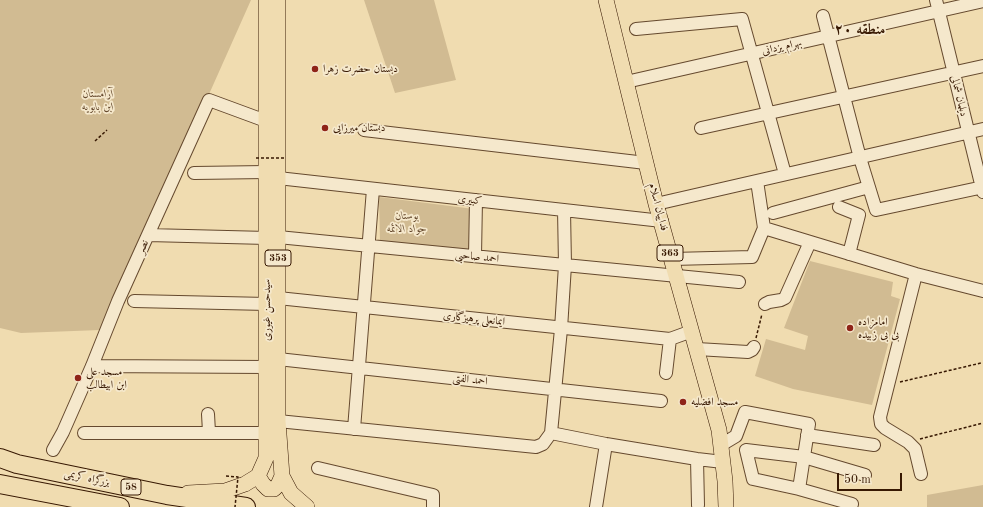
<!DOCTYPE html>
<meta charset="utf-8">
<style>
body{margin:0}
#map{position:relative;width:983px;height:507px;overflow:hidden;background:#f0dcb0;font-family:"Old Standard TT",serif}
canvas{display:block}
.scale{position:absolute;left:837px;top:473px;width:65px;height:18px;box-sizing:border-box;border:2px solid #371802;border-top:0;padding-left:5px;font-size:12px;line-height:14px;white-space:nowrap;color:#371802;-webkit-text-stroke:3px #f5e8cc;paint-order:stroke}
</style>
<div id="map">
<canvas width="983" height="507"></canvas>
<div class="scale">50 m</div>
</div>
<script>
const ctx = document.querySelector('canvas').getContext('2d');
ctx.lineJoin = 'round';
function fillPath(path, color) {
  ctx.fillStyle = color;
  ctx.fill(path, 'evenodd');
}
function toPath(rows) {
  const path = new Path2D();
  for (const r of rows) {
    path.moveTo(r[0], r[1]);
    for (let i = 2; i < r.length; i += 2) path.lineTo(r[i], r[i + 1]);
  }
  return path;
}
function stroke(path, color, width, dash) {
  ctx.strokeStyle = color;
  ctx.lineWidth = width;
  ctx.lineCap = dash ? 'butt' : 'round';
  ctx.setLineDash(dash || []);
  ctx.stroke(path);
}
function drawText(font, color, halo, rows, align = 'center') {
  ctx.font = font + ' "Old Standard TT",Amiri,serif';
  ctx.lineWidth = 3.5;
  ctx.setLineDash([]);
  ctx.textBaseline = 'middle';
  ctx.strokeStyle = halo;
  ctx.fillStyle = color;
  for (const [text, x, y, turn = 0] of rows) {
    ctx.save();
    ctx.translate(x, y);
    ctx.rotate((+turn || 0) * Math.PI / 180);
    ctx.textAlign = isNaN(turn) ? turn : align;
    if (halo) ctx.strokeText(text, 0, 0);
    ctx.fillText(text, 0, 0);
    ctx.restore();
  }
}
fillPath(toPath([
 [0,0,251,0,173,175,100,330,21,333,0,328],
 [364,0,434,0,456,80,395,93],
 [379,197,474,209,473,251,380,242],
 [810,261,893,282,891,296,900,299,872,405,793,389,755,376,766,339,805,350,808,336,784,328],
 [983,485,983,507,927,507,927,495]
]), '#d1bb92');
const minor = toPath([
 [936,0,983,192],
 [823,16,860,158,876,210,983,187],
 [636,29,742,19,785,174],
 [626,82,983,1],
 [701,128,983,66],
 [364,130,646,163],
 [194,173,266,172],
 [278,178,662,221],
 [757,181,764,228],
 [656,204,983,129],
 [839,207,859,215,849,254],
 [773,213,869,187],
 [764,228,916,274,983,291],
 [148,235,267,238],
 [278,237,739,282],
 [475,256,476,200],
 [672,259,752,257,764,228],
 [916,274,880,417,881,424,885,428,908,442,915,449,921,474],
 [278,298,670,339,692,331],
 [134,301,267,304],
 [765,304,769,302,781,300,785,298,810,242],
 [697,349,748,352,752,350,754,347],
 [278,359,661,401],
 [92,366,267,367],
 [666,373,670,339],
 [208,414,209,432],
 [278,421,536,447,543,444,551,433,561,329,565,265,564,210],
 [354,429,373,189],
 [84,433,266,433],
 [551,433,606,444,697,459,723,462],
 [807,435,874,445],
 [721,445,736,436,745,412,809,424,799,489],
 [53,450,63,432,92,366,118,301,209,100,266,121],
 [697,459,698,505],
 [318,468,433,495,433,507],
 [852,504,799,489,753,479,746,450,804,457,865,475],
 [596,507,606,444]
]);
const major = toPath([
 [278,0,278,421,282,476,291,493,307,507],
 [606,0,656,204,719,430,725,481,726,507],
 [258,476,263,484,268,489,274,489,278,485,282,476],
 [188,493,225,491,245,484,258,476,266,458,266,0]
]);
const highway = toPath([
 [0,458,17,464,167,495,246,507],
 [0,484,120,507]
]);
stroke(minor, '#65492e', 14);
stroke(major, '#371802', 16);
stroke(highway, '#371802', 20);
stroke(toPath([
 [95,141,107,130],
 [756,338,762,314],
 [900,382,981,363],
 [920,439,983,423]
]), '#371802', 1.5, [3, 2]);
stroke(minor, '#f5e8cc', 12);
stroke(major, '#f0dcb0', 15);
stroke(highway, '#f0dcb0', 18);
stroke(toPath([
 [256,158,286,158],
 [226,476,238,477,235,507]
]), '#371802', 1.5, [3, 2]);
for (const [x, y, r, color] of [
 [315,69,4,"#8f2418"],
 [325,128,4,"#8f2418"],
 [850,328,4,"#8f2418"],
 [78,378,4,"#8f2418"],
 [683,402,4,"#8f2418"]
]) {
  const dot = new Path2D();
  dot.arc(x, y, r, 0, 2 * Math.PI);
  ctx.fillStyle = color;
  ctx.fill(dot);
  stroke(dot, '#f5e8cc', 1.5);
}
for (const [x, y, w] of [
 [670,253,26],
 [278,258,26],
 [131,487,20]
]) {
  const box = new Path2D();
  box.roundRect(x - w / 2, y - 8, w, 16, 3);
  ctx.fillStyle = '#f5e8cc';
  ctx.fill(box);
  stroke(box, '#371802', 1);
}
drawText('bold 10px', '#371802', null, [
 ["363",670,253],
 ["353",278,258],
 ["58",131,487]
]);
drawText('11px', '#371802', '#f5e8cc', [
 ["بهرام یزدانی",782,47,-13],
 ["دیلمان شمالی",959,96,76],
 ["کبیری",470,200,6],
 ["فداییان اسلام",658,207,75],
 ["نصر",143,247,-66],
 ["احمد صاحبی",477,257,6],
 ["سیدحسن غیوری",267,310,-90],
 ["ایمانعلی پرهیزگاری",474,319,6],
 ["احمد الفتی",470,380,6],
 ["بزرگراه کریمی",87,478,12]
]);
drawText('11px', '#371802', '#f5e8cc', [
 ["دبستان حضرت زهرا",323,69],
 ["دبستان میرزایی",333,128],
 ["امامزاده",858,322],
 ["بی بی زبیده",858,335],
 ["مسجد علی",86,372],
 ["ابن ابیطالب",86,385],
 ["مسجد افضلیه",691,402]
], 'left');
drawText('italic 11px', '#65492d', '#f5e8cc', [
 ["آرامستان",98,94],
 ["ابن بابویه",98,107],
 ["بوستان",407,216],
 ["جواد الائمه",407,229]
]);
drawText('bold 15px', '#371802', '#f5e8cc', [
 ["منطقه ۲۰",860,30]
]);
</script>
